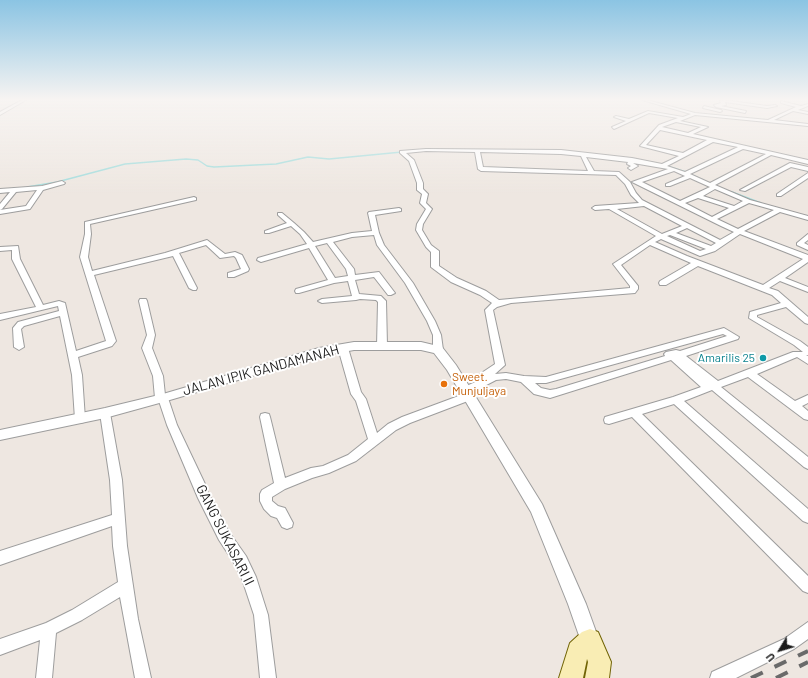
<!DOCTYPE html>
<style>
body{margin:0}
#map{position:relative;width:808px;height:678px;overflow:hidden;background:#eee7e1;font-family:Barlow,sans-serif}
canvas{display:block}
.north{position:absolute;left:760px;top:630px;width:40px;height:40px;-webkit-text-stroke:3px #fff;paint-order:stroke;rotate:232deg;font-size:11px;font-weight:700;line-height:16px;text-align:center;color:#1c1c1c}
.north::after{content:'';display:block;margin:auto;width:14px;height:18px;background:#1c1c1c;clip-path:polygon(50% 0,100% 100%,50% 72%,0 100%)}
</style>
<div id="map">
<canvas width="808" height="678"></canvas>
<div class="north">U</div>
</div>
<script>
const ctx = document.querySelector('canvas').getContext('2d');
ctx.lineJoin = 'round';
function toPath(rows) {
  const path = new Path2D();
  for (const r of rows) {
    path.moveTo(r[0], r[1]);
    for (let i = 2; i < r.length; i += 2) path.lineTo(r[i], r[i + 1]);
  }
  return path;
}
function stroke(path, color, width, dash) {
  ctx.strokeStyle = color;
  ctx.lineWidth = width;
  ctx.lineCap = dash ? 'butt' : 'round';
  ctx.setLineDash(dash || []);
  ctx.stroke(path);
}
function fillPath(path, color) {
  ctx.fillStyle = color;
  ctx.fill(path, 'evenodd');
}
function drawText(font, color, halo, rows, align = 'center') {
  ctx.font = font + ' Barlow,sans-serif';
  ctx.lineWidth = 4;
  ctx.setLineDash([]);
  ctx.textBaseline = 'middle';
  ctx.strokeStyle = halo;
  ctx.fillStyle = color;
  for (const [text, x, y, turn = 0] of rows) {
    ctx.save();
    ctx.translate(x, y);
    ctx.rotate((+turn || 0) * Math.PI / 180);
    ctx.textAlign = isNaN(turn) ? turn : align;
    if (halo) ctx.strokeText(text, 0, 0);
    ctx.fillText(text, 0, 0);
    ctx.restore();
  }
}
stroke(toPath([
 [664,165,686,172,711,184],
 [27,187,57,182,125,164,186,159,198,160,207,166,214,167,276,164,308,157,329,159,402,152],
 [732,192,761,203]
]), '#a1dcdc', 1.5);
const minor = toPath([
 [22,100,26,100,0,115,0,112,22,100],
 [642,100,647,100,695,113,768,120,796,107,781,103,781,101,801,106,808,104,808,106,798,110,808,112,808,114,793,111,774,120,808,124,808,126,695,115,680,121,708,127,693,134,808,160,808,164,771,155,715,185,750,200,808,216,808,220,780,212,744,231,808,255,808,262,785,278,808,287,808,292,780,281,769,288,778,291,808,317,808,324,805,323,786,307,757,315,757,317,800,341,808,347,808,355,806,355,808,356,808,364,797,357,757,374,795,401,808,395,808,403,802,406,808,411,808,420,804,419,748,377,721,387,808,457,808,469,804,467,712,390,684,401,808,509,808,523,803,521,674,404,642,414,808,576,808,593,803,591,632,417,609,424,605,423,604,420,605,417,673,397,701,387,671,360,550,398,534,394,521,382,506,379,496,380,471,393,474,396,473,399,410,423,396,430,356,461,329,473,312,478,285,489,272,497,272,501,278,506,285,508,293,523,292,527,287,529,282,527,277,518,271,516,264,509,260,501,260,494,262,490,274,483,260,417,261,414,265,413,269,414,270,417,285,478,311,468,323,466,348,455,368,439,356,401,351,394,338,348,340,346,346,346,348,348,361,392,366,399,377,433,388,424,402,417,464,394,461,391,462,388,482,379,478,376,480,374,495,364,485,310,492,303,480,295,451,282,431,267,431,252,426,247,416,230,417,224,426,209,420,203,422,194,417,190,417,183,409,161,400,153,400,151,426,149,561,150,632,158,662,164,679,156,640,146,659,125,678,118,649,113,614,129,612,127,626,121,614,117,616,116,629,119,648,111,683,117,691,114,642,100],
 [676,122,701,127,688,133,662,127,676,122],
 [660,130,688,136,707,140,683,153,646,145,660,130],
 [713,142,738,147,685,172,667,166,713,142],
 [743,149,766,154,710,183,690,174,743,149],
 [426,151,475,152,478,169,481,171,616,175,625,184,631,195,639,203,595,206,592,208,595,210,609,209,656,236,613,264,630,286,630,288,499,300,486,291,457,278,439,266,439,251,431,245,422,230,423,224,432,209,426,203,428,194,423,189,423,183,414,160,406,153,426,151],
 [480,152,561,154,581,156,588,171,483,167,480,152],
 [586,157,628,162,627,164,631,166,628,168,631,170,638,166,633,163,668,169,632,182,721,226,734,232,720,240,642,200,636,193,630,182,619,172,594,171,586,157],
 [674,171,685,176,666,184,666,186,670,186,690,178,710,187,680,201,642,182,674,171],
 [715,189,743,201,734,206,703,196,715,189],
 [698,198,729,208,712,217,685,203,698,198],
 [749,203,774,210,738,229,717,219,749,203],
 [644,206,682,226,662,234,617,209,644,206],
 [687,228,716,243,711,246,676,233,687,228],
 [740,234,803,259,763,285,687,256,655,242,661,239,700,256,715,251,740,234],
 [670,235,706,249,700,251,667,236,670,235],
 [650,245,691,263,660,281,659,283,660,285,666,285,698,266,772,295,781,303,750,312,749,318,794,345,803,352,793,352,718,381,686,356,738,339,739,337,724,328,546,377,524,376,506,373,495,374,505,365,493,310,497,307,511,303,635,293,638,289,638,286,621,265,650,245],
 [723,334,727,336,680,351,676,350,666,352,664,354,665,356,556,389,550,390,541,388,535,383,546,383,723,334],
 [724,100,767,106,775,105,777,106,767,108,725,102,726,105,721,106,746,111,745,113,716,107,714,105,721,103,720,101,724,100],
 [704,106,721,110,722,111,720,112,703,108,704,106],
 [790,163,808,167,808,171,791,167,745,191,740,190,790,163],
 [808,173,808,178,781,196,777,196,777,194,808,173],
 [62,181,65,183,64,184,43,190,30,209,0,214,0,210,26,206,37,190,16,192,2,209,0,210,0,204,10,192,0,193,0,189,42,186,62,181],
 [194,197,196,198,196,200,90,224,91,234,88,257,92,271,165,253,207,240,225,254,235,252,242,255,249,269,248,271,234,277,228,277,228,273,241,269,236,258,234,256,220,258,206,245,179,253,197,288,196,290,193,290,189,288,173,256,94,275,116,341,112,346,78,357,82,375,85,419,84,422,80,423,76,422,75,419,72,375,60,316,24,326,21,329,24,347,19,350,14,347,13,328,18,322,59,311,58,306,0,320,0,314,36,307,12,259,12,250,0,251,0,247,18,246,20,259,43,305,59,301,65,303,76,351,106,341,80,257,85,234,85,222,194,197],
 [399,208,401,209,401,211,375,215,379,233,384,245,413,283,435,321,441,335,443,350,441,352,435,352,433,350,433,335,427,321,405,283,377,245,374,235,352,237,333,242,354,269,355,275,379,272,395,293,391,295,388,295,374,277,355,280,359,294,381,296,386,301,387,346,382,349,377,346,378,302,376,300,360,299,356,300,322,303,318,301,322,299,352,296,348,281,334,283,299,293,296,293,295,291,296,289,328,280,309,248,261,262,257,260,258,258,307,244,300,234,291,226,269,233,265,233,265,231,287,223,278,215,278,213,282,213,294,223,304,232,313,242,352,233,372,231,368,213,369,212,399,208],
 [327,243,346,269,348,276,335,278,315,246,327,243],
 [808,234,808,240,804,243,808,245,808,250,797,245,797,243,808,234],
 [140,299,146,299,147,301,155,335,152,348,163,376,165,395,168,398,177,425,205,484,208,493,229,532,246,556,256,577,268,615,276,678,260,678,254,615,242,579,236,566,219,540,198,498,167,425,159,401,155,398,153,376,142,348,147,335,139,301,140,299],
 [105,409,109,410,110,413,122,480,127,546,138,619,151,678,135,678,120,597,82,620,56,633,52,678,36,678,40,640,0,655,0,639,46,623,72,610,118,582,113,546,112,526,0,565,0,551,112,515,110,480,100,413,101,410,105,409],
 [808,622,808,639,794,649,736,678,710,678,712,672,784,639,808,622]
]);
const tertiary = toPath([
 [354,342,421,342,442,347,456,365,542,504,586,604,599,640,597,647,590,649,583,647,568,604,531,512,447,370,434,353,421,350,354,350,320,356,163,402,105,418,0,440,0,430,105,408,163,394,319,348,354,342]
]);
const secondary = toPath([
 [590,629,598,632,611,662,609,678,585,678,588,662,587,659,583,678,559,678,570,643,582,632,590,629]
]);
stroke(minor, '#9d9d9d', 2);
stroke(tertiary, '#9d9d9d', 2);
stroke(secondary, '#716405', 2);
fillPath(minor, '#fff');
fillPath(tertiary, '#fff');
fillPath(secondary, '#f9edb4');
stroke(toPath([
 [751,678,808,651],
 [776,678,808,662]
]), '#6a6a6a', 4, [13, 13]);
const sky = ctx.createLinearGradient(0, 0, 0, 195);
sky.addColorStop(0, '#8bc4e3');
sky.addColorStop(0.51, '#f7f4f2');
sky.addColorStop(1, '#f7f4f200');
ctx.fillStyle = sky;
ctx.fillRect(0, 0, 808, 195);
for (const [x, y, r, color] of [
 [763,358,4,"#0f9aa8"],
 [444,384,4,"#e8710a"]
]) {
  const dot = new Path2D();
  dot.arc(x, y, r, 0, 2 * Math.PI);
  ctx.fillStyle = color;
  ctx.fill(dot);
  stroke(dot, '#fff', 1.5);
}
drawText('12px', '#0d838f', '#fff', [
 ["Amarilis 25",755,358]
], 'right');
drawText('12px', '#c56008', '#fff', [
 ["Sweet.",452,377],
 ["Munjuljaya",452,391]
], 'left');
drawText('14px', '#1c1c1c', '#fff', [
 ["JALAN IPIK GANDAMANAH",261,370,-15],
 ["GANG SUKASARI II",225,535,63]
]);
</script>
